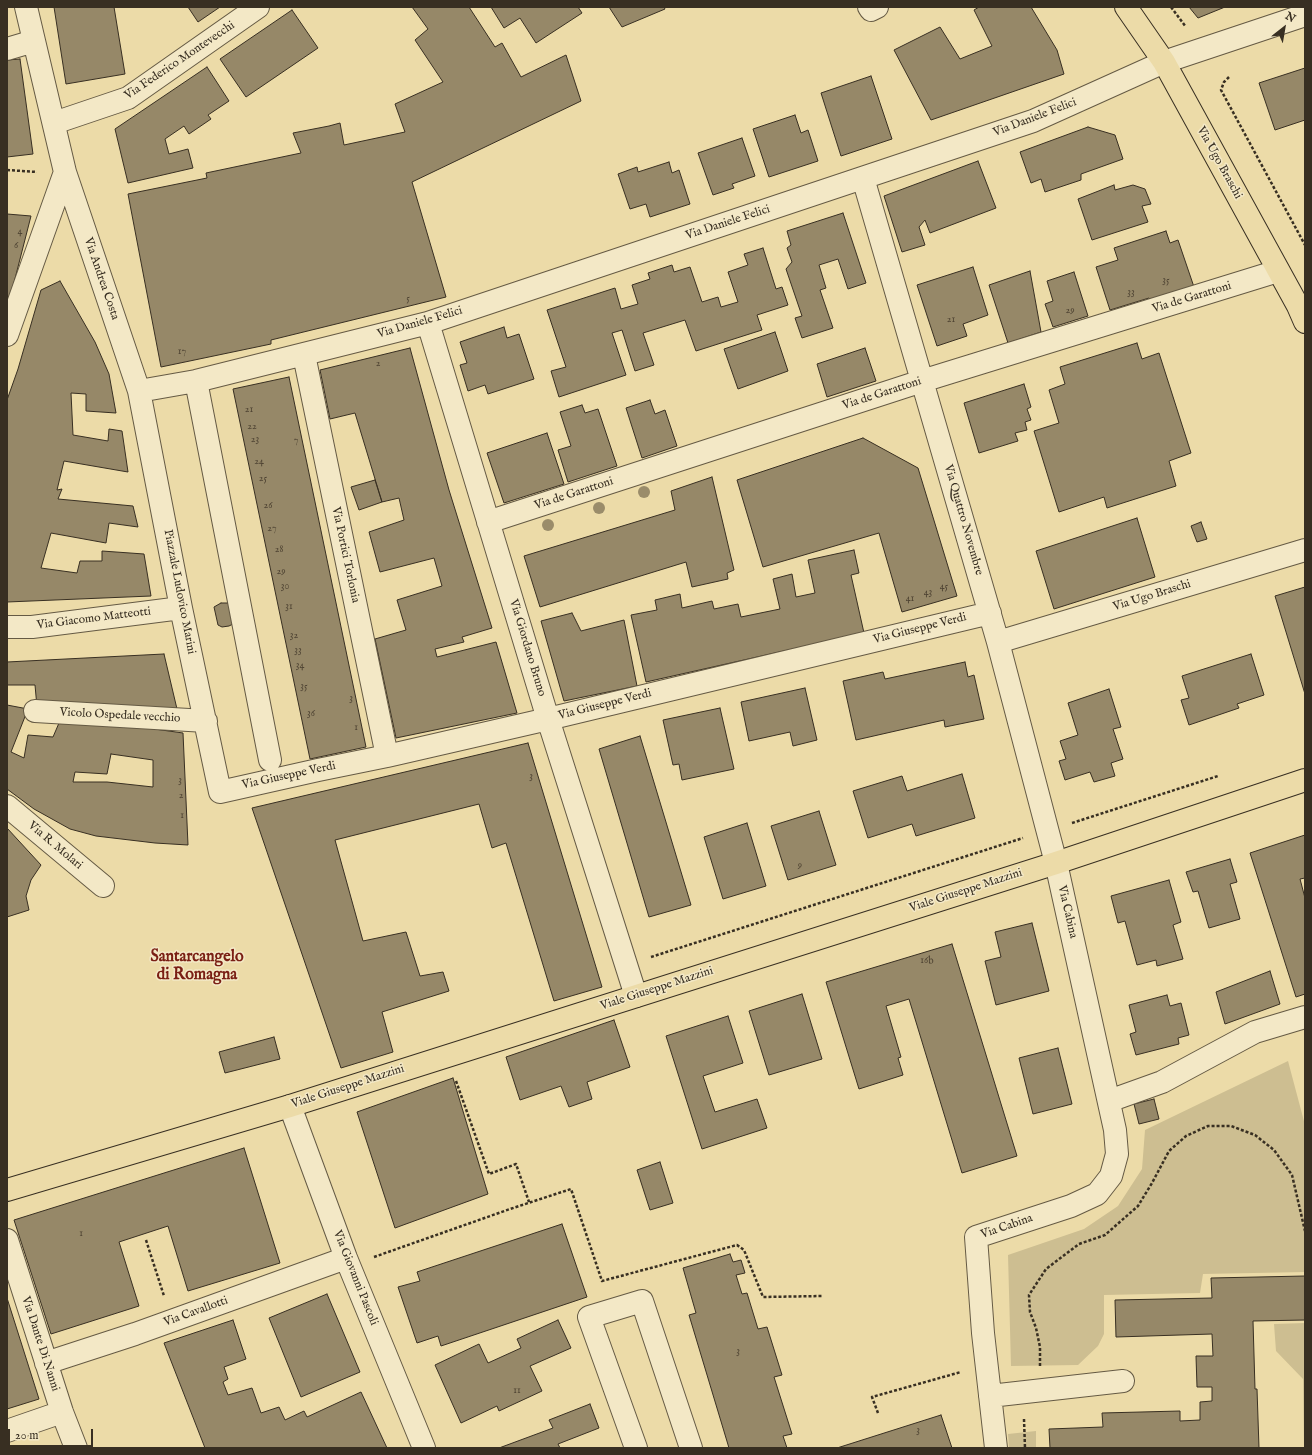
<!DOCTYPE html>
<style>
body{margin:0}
#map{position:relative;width:1312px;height:1455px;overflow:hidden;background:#ecdba8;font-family:"IM FELL English",serif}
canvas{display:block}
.frame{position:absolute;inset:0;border:8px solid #382f22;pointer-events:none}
.north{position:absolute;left:1264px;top:8px;width:40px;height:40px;-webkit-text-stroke:3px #f3e8c6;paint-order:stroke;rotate:31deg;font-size:11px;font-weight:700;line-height:16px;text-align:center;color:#382f22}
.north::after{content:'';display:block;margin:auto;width:14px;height:18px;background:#382f22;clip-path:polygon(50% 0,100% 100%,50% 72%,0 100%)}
.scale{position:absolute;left:8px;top:1429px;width:85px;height:18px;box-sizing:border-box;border:2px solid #382f22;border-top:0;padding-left:5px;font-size:12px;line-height:14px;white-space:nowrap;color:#382f22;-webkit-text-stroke:3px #f3e8c6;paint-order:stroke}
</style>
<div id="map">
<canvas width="1312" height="1455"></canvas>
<div class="frame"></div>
<div class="north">N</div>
<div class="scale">20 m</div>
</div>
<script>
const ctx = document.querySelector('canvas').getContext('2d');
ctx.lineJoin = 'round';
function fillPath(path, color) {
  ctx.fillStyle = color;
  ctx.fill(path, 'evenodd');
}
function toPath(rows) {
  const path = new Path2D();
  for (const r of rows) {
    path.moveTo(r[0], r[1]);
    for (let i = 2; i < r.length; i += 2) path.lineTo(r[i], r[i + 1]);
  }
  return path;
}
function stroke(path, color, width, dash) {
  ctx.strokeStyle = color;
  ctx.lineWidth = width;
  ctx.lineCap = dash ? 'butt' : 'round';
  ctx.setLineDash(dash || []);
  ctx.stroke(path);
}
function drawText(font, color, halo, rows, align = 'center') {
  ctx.font = font + ' "IM FELL English",serif';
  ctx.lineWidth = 3;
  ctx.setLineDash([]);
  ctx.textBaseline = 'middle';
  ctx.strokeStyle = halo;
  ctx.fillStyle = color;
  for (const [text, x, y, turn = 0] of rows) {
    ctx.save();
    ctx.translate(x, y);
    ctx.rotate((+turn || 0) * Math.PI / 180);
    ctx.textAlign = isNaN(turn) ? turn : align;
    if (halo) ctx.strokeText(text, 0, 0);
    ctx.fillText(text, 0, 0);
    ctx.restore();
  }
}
fillPath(toPath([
 [1288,1061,1305,1125,1305,1272,1203,1274,1200,1293,1104,1295,1104,1334,1098,1346,1078,1365,1011,1366,1008,1255,1084,1229,1118,1206,1142,1169,1145,1130],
 [1305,1323,1305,1448,1304,1448,1303,1379,1276,1351,1274,1324],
 [1036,1431,1036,1448,1009,1448,1008,1434]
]), '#cdbe91');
const building = toPath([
 [54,7,114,7,125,74,66,84,54,7],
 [188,7,220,7,198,22,188,7],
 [412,7,469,7,495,47,502,43,521,77,566,55,581,101,412,182,446,297,271,340,271,344,161,367,128,194,207,178,206,173,301,153,293,133,329,126,340,123,344,145,405,132,395,104,443,82,415,40,428,29,412,7],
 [491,7,578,7,582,13,536,43,520,18,504,28,491,7],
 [609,7,664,7,665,9,622,27,609,7],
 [979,7,1031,7,1057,50,1064,74,931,120,894,50,940,27,960,59,992,46,974,10,979,7],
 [1189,7,1225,7,1198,18,1189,7],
 [292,10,318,48,246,97,220,59,292,10],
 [20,59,33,154,7,157,7,60,20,59],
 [207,67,229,101,208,115,211,119,189,134,184,126,165,139,169,154,188,149,193,168,128,183,115,129,207,67],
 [1305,68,1305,120,1275,130,1259,83,1305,68],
 [871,76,892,139,841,156,821,93,871,76],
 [795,115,801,133,808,130,818,161,769,177,753,129,795,115],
 [1088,127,1115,135,1123,159,1081,174,1081,180,1045,192,1041,179,1031,183,1020,152,1088,127],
 [742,138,755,176,732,184,734,188,713,195,698,153,742,138],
 [978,161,996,208,930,233,925,220,919,227,925,245,902,252,884,196,978,161],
 [669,162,672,173,679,170,690,204,650,217,646,204,630,209,618,174,637,167,638,172,669,162],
 [1114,185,1115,190,1133,185,1145,189,1151,204,1142,206,1148,222,1092,240,1078,199,1114,185],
 [843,213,866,283,848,289,838,259,819,265,826,288,820,290,833,328,802,338,795,318,802,316,786,269,792,262,787,248,791,245,787,231,843,213],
 [7,214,31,216,7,310,7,214],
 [1166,231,1170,243,1178,240,1194,287,1152,301,1149,298,1110,310,1096,267,1118,260,1114,248,1166,231],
 [763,248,776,289,782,287,788,305,757,315,762,330,696,351,685,320,643,333,654,365,635,371,622,330,612,333,626,375,559,397,551,371,566,367,547,310,615,288,621,309,638,304,632,285,650,279,648,273,672,265,674,272,690,267,702,302,718,297,721,307,738,302,728,272,748,265,744,254,763,248],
 [973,267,988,315,963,324,967,336,937,346,917,285,973,267],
 [1030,271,1041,332,1008,343,989,285,1030,271],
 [1074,272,1088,316,1053,327,1045,304,1053,301,1047,281,1074,272],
 [60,281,95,342,109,374,116,413,86,411,86,394,71,393,73,435,108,441,109,429,122,431,128,472,64,461,57,490,62,489,58,499,133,506,138,527,109,523,106,543,51,533,41,568,77,573,80,561,102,561,102,551,144,554,151,596,7,602,7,400,18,369,41,290,60,281],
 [504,327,507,338,519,334,534,379,488,394,485,385,468,391,460,365,467,363,460,342,504,327],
 [775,332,788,371,738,389,724,349,775,332],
 [1137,343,1142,359,1159,353,1191,453,1169,461,1176,486,1107,508,1104,497,1059,512,1034,431,1059,423,1049,390,1065,384,1060,367,1137,343],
 [410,348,449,490,492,628,462,637,464,642,435,649,437,657,496,642,517,713,396,738,375,639,406,630,397,600,442,586,434,558,380,572,369,532,404,520,399,498,382,502,355,413,330,419,320,370,410,348],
 [865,348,876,381,827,397,817,364,865,348],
 [289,377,366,747,310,759,233,389,289,377],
 [1024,384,1031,407,1027,409,1031,420,1025,422,1027,430,1015,433,1018,441,979,453,964,403,1024,384],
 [650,400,655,414,665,410,677,446,642,458,626,408,650,400],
 [582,405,585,413,598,409,617,466,568,482,558,450,571,446,560,412,582,405],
 [547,433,564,484,504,503,487,453,547,433],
 [863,438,918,468,957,596,902,612,879,533,763,567,737,480,863,438],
 [712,477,734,570,727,573,728,579,692,587,686,562,540,607,524,556,675,510,671,491,712,477],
 [375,480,382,502,359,510,351,487,375,480],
 [1137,518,1155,577,1054,609,1036,551,1137,518],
 [1201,522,1207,539,1197,542,1191,526,1201,522],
 [854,550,859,573,851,575,864,633,646,682,631,615,657,610,655,600,680,594,682,608,712,601,714,609,738,604,741,617,780,609,773,579,792,574,796,597,815,593,808,560,854,550],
 [1305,587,1305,694,1275,596,1305,587],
 [221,603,229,603,233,624,229,626,222,627,218,625,214,607,221,603],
 [572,613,581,631,624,620,637,686,564,701,541,621,572,613],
 [164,654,177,709,37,707,35,685,7,685,7,662,164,654],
 [1251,654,1264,695,1237,704,1239,708,1189,725,1181,700,1189,698,1182,676,1251,654],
 [965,662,968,677,974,675,984,719,945,727,944,720,856,740,843,681,883,672,885,679,965,662],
 [805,688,817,740,793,746,790,732,749,741,741,702,805,688],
 [1109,689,1121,727,1113,729,1123,759,1111,763,1115,776,1094,782,1090,772,1065,780,1059,761,1066,759,1060,741,1078,735,1068,703,1109,689],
 [7,705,28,709,11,752,24,758,28,735,53,737,62,716,183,733,188,845,155,843,96,836,70,829,34,809,7,789,7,705],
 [111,754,153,760,153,787,107,782,73,782,75,772,107,774,111,754],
 [720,708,734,769,682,780,679,764,673,765,663,720,720,708],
 [640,736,691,905,649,917,599,749,640,736],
 [528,743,602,987,554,1001,506,843,492,848,479,804,335,840,363,941,406,932,420,976,443,972,449,991,382,1012,393,1052,341,1068,252,808,528,743],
 [962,774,975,818,916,836,912,824,868,838,853,791,902,776,907,791,962,774],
 [819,811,836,865,788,880,771,826,819,811],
 [747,823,766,886,723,899,704,837,747,823],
 [7,828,41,865,31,880,26,896,29,910,7,917,7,828],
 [1305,835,1305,878,1300,879,1305,898,1305,994,1296,997,1250,853,1305,835],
 [1230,859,1237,882,1230,884,1240,919,1209,928,1198,891,1193,892,1186,872,1230,859],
 [1169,880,1181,922,1173,925,1183,959,1157,966,1156,960,1137,965,1125,921,1118,923,1111,896,1169,880],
 [1032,923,1049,991,996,1005,985,961,1001,957,995,932,1032,923],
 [952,944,1017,1156,962,1173,909,999,886,1006,901,1057,898,1058,903,1075,859,1089,826,982,952,944],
 [1270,971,1280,1004,1225,1024,1216,992,1270,971],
 [802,994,822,1059,769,1075,749,1011,802,994],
 [1167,995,1170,1006,1181,1003,1189,1035,1178,1038,1179,1044,1136,1055,1130,1034,1136,1032,1129,1005,1167,995],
 [728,1016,743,1063,703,1076,715,1112,757,1099,767,1128,702,1149,666,1036,728,1016],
 [614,1020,630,1067,587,1082,592,1099,569,1107,561,1086,520,1100,506,1057,614,1020],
 [274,1037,280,1059,225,1073,219,1052,274,1037],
 [1058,1048,1072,1104,1033,1114,1019,1058,1058,1048],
 [453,1078,488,1194,395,1228,357,1112,453,1078],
 [1154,1099,1159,1119,1139,1124,1134,1104,1154,1099],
 [244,1148,280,1263,188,1291,168,1226,119,1242,139,1306,51,1334,14,1220,244,1148],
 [660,1162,673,1203,650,1210,637,1170,660,1162],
 [562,1224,587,1297,441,1346,438,1336,417,1343,398,1287,420,1281,417,1272,562,1224],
 [730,1254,733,1262,741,1260,745,1273,736,1275,742,1294,747,1293,758,1329,767,1327,782,1375,774,1377,792,1434,783,1436,787,1448,729,1448,689,1315,696,1313,683,1268,730,1254],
 [1305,1276,1305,1320,1253,1321,1255,1389,1257,1389,1259,1448,1050,1448,1049,1429,1103,1427,1102,1413,1180,1411,1180,1421,1200,1420,1200,1402,1212,1401,1212,1387,1197,1387,1196,1356,1213,1356,1212,1334,1116,1337,1115,1300,1212,1298,1211,1278,1305,1276],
 [327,1294,360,1372,301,1397,269,1318,327,1294],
 [7,1298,39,1399,7,1409,7,1298],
 [233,1320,246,1359,224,1367,228,1379,223,1382,228,1395,252,1388,261,1413,279,1407,285,1420,304,1411,307,1417,361,1392,387,1448,205,1448,164,1343,233,1320],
 [558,1320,571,1348,530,1366,542,1391,499,1411,497,1406,461,1423,435,1365,479,1344,488,1363,521,1348,517,1339,558,1320],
 [590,1404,599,1428,558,1444,560,1448,499,1448,553,1428,549,1420,590,1404],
 [941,1415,952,1448,837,1448,941,1415]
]);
fillPath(building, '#968868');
stroke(building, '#382f22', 1);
const minor = toPath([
 [26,7,65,172,139,391,181,608,220,792,318,770,387,756,548,719,990,613],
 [869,7,871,10,877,7],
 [7,49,34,41],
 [54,123,128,98,258,7],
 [863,178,998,642,1056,863,1115,1130,1117,1154,1111,1176,1097,1194,1071,1206,976,1237,983,1333,996,1448],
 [428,323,548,719,636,996],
 [7,335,65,172],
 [304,355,387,756],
 [196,381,270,760],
 [139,391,196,381,428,323,1033,121,1164,62,1305,15],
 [488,522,922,381,1278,271],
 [7,627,32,627,181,608],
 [998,642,1305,550],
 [35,711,206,721],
 [7,806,103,886],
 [1109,1101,1162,1082,1255,1032,1305,1017],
 [290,1106,346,1258,424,1448],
 [7,1240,62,1412,76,1448],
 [46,1363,135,1334,346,1258],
 [990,1396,1123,1381],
 [7,1431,62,1412],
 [636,1448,589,1317,642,1301,691,1448]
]);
const major = toPath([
 [1126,7,1164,62,1298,306,1305,322],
 [7,1190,290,1106,1056,863,1305,780]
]);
stroke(minor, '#655a44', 24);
stroke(major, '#382f22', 24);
stroke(toPath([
 [1171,7,1186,27],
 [1229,77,1224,82,1221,90,1305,245],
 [7,170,37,172],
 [1072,823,1218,776],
 [651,957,1023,838],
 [456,1081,489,1174,516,1164,529,1202],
 [146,1240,164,1296],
 [374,1257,510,1209,571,1189,602,1281,737,1245,744,1250,763,1297,822,1296],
 [1040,1366,1040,1347,1036,1328,1030,1312,1029,1295,1046,1269,1079,1244,1105,1235,1138,1206,1152,1183,1169,1151,1186,1136,1208,1126,1231,1126,1255,1135,1274,1150,1292,1175,1305,1231],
 [878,1413,872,1397,961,1372],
 [1024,1419,1025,1448]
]), '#382f22', 2.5, [3, 2]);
stroke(minor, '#f3e8c6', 22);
stroke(major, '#ecdba8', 22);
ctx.fillStyle = '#9a8c6a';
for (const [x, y] of [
 [644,492],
 [599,508],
 [548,525]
]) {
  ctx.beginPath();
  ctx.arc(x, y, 6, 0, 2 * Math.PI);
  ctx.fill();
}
drawText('10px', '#504534', null, [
 ["4",20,232],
 ["6",16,246],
 ["35",1166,281],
 ["33",1131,293],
 ["5",408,299],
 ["29",1070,311],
 ["21",951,320],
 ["17",182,352],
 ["2",378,364],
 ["21",249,410],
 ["22",252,427],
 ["23",255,440],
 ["7",296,441],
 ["24",259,462],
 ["25",263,479],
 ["26",268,506],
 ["27",272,529],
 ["28",279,550],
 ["29",281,572],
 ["30",285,587],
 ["45",944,587],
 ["43",928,593],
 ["41",910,599],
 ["31",289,607],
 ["32",294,636],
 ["33",298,651],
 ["34",300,666],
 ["35",304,687],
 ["3",351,699],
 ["36",311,714],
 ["1",356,728],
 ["3",531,777],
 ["3",180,781],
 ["2",181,796],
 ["1",182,816],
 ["9",800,866],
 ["16b",927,961],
 ["1",81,1234],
 ["3",738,1352],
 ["11",517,1391],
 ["3",918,1431]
]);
drawText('12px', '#382f22', '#f3e8c6', [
 ["Via Federico Montevecchi",180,61,-34],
 ["Via Daniele Felici",1035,118,-21],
 ["Via Ugo Braschi",1219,163,61],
 ["Via Daniele Felici",728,223,-18],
 ["Via Andrea Costa",101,279,71],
 ["Via de Garattoni",1192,298,-17],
 ["Via Daniele Felici",420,323,-16],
 ["Via de Garattoni",882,394,-18],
 ["Via de Garattoni",574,494,-18],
 ["Via Quattro Novembre",963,520,74],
 ["Via Portici Torlonia",345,555,78],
 ["Piazzale Ludovico Marini",179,592,79],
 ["Via Ugo Braschi",1152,596,-17],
 ["Via Giacomo Matteotti",94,619,-7],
 ["Via Giuseppe Verdi",920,629,-14],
 ["Via Giordano Bruno",527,648,73],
 ["Via Giuseppe Verdi",605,705,-14],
 ["Vicolo Ospedale vecchio",120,716,3],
 ["Via Giuseppe Verdi",289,776,-12],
 ["Via R. Molari",55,846,40],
 ["Viale Giuseppe Mazzini",966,891,-18],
 ["Via Cabina",1067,912,77],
 ["Viale Giuseppe Mazzini",657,989,-18],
 ["Viale Giuseppe Mazzini",348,1087,-18],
 ["Via Cabina",1007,1227,-19],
 ["Via Giovanni Pascoli",355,1278,68],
 ["Via Cavallotti",196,1312,-20],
 ["Via Dante Di Nanni",40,1344,72]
]);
drawText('bold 16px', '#7a1f14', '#f3e8c6', [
 ["Santarcangelo",197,958],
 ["di Romagna",197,976]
]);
</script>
